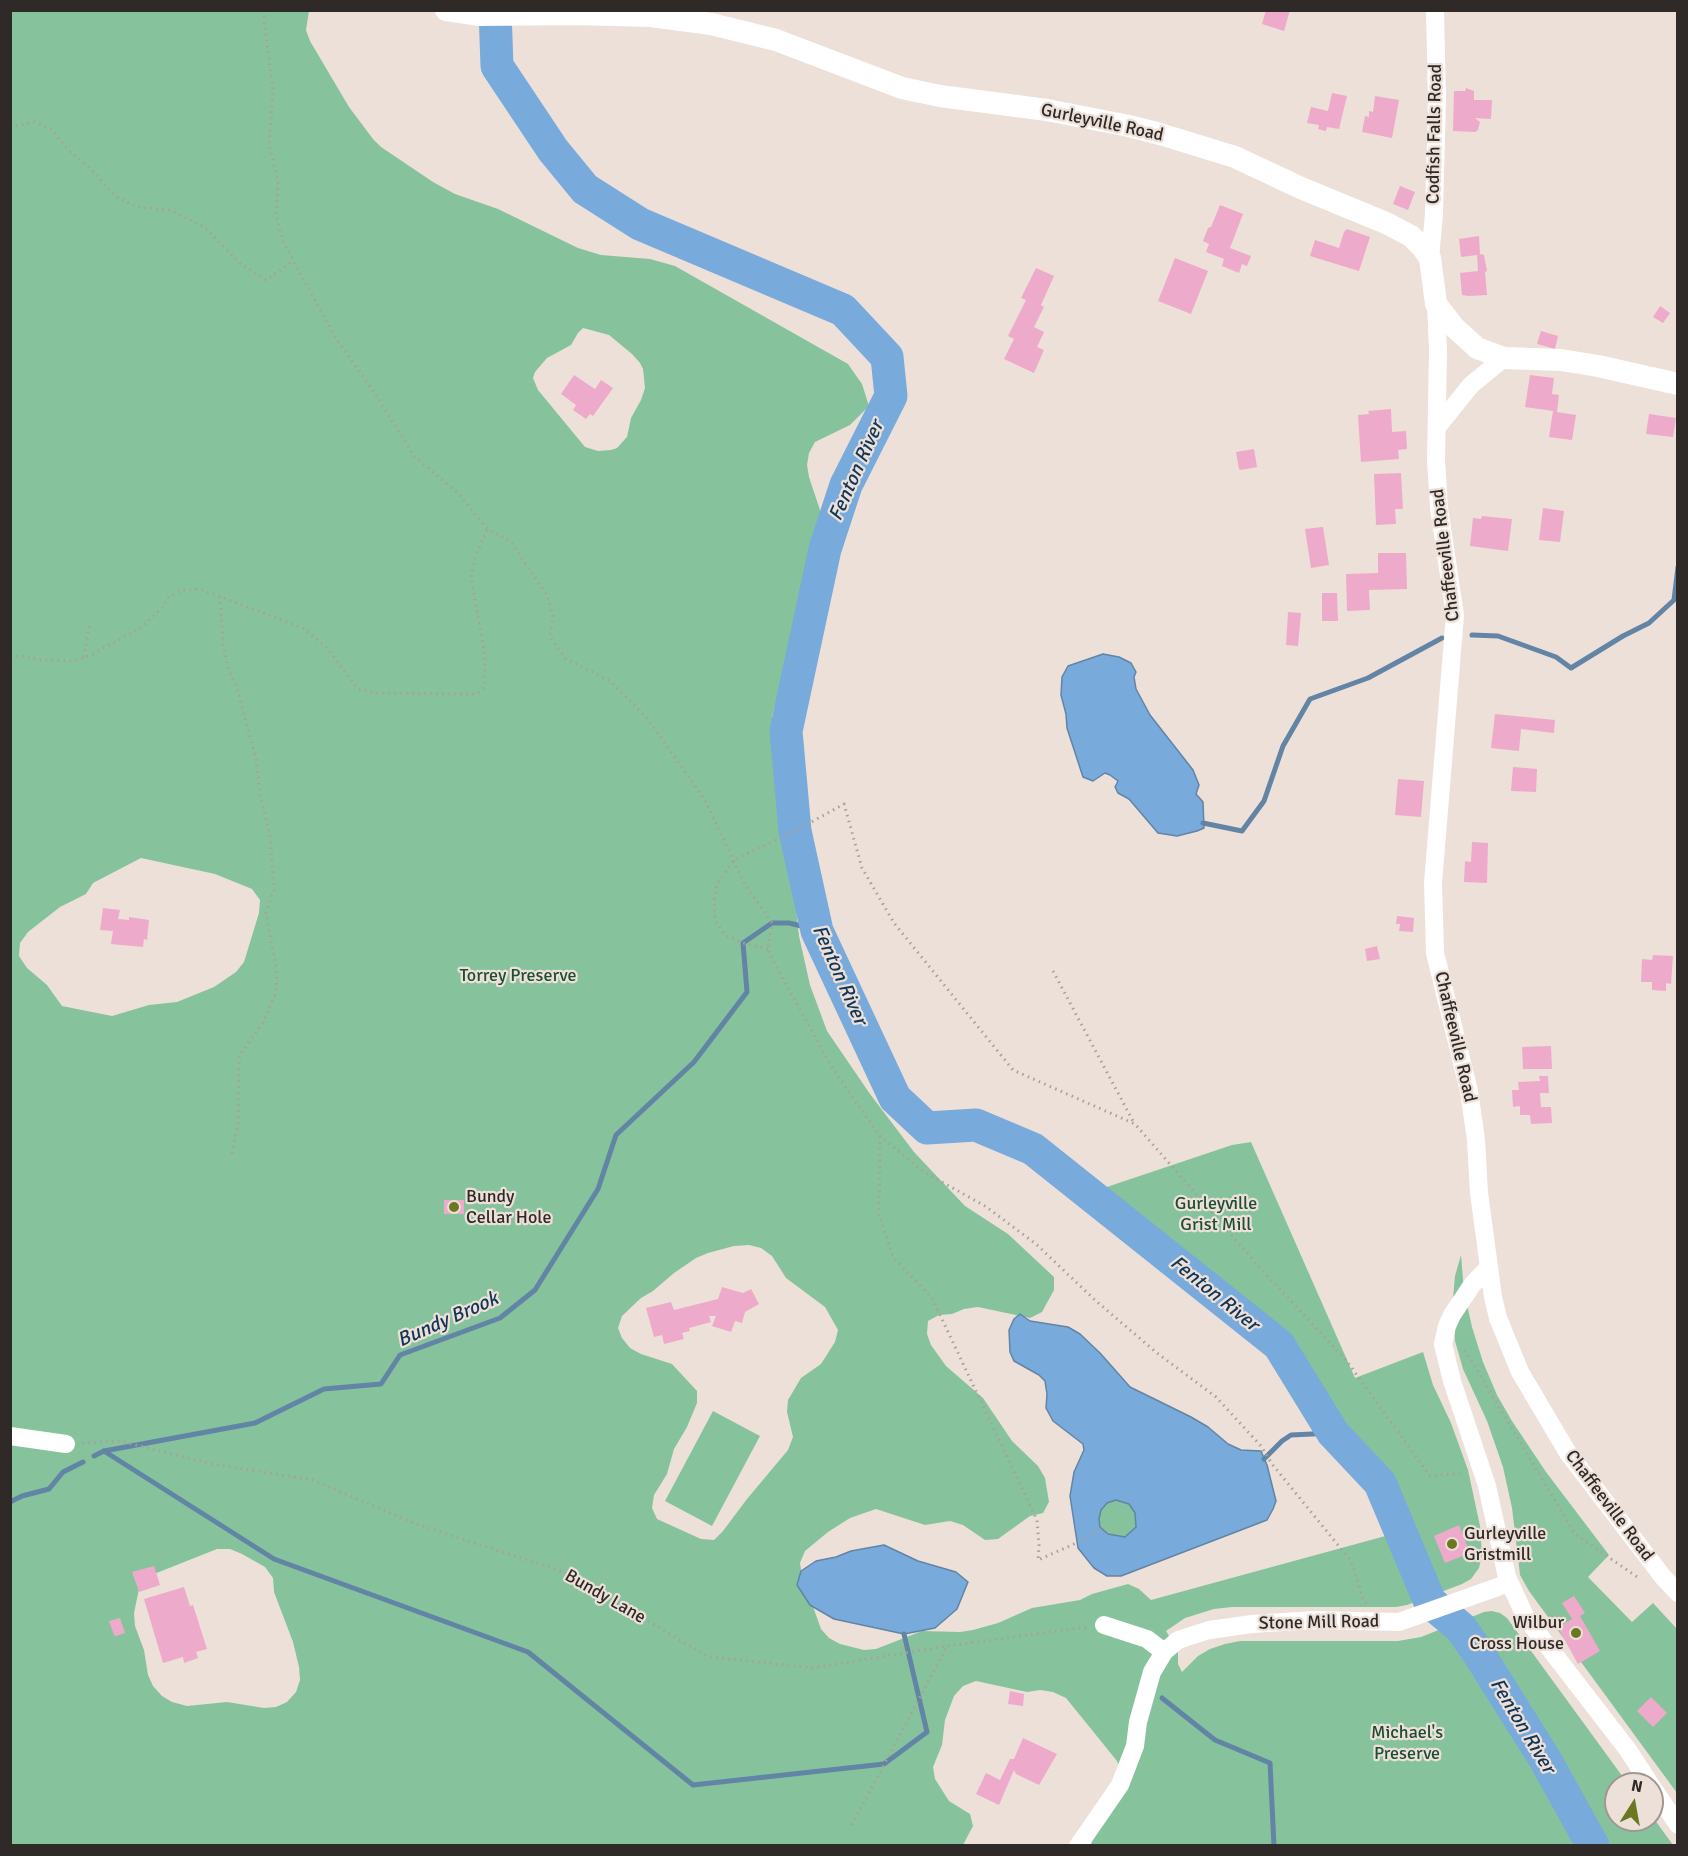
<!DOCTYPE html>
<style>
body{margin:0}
#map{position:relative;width:1688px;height:1856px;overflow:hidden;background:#ede0d9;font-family:Signika,sans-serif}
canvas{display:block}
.frame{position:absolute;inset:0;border:12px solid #2f2a27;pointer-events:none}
.north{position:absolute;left:1604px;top:1772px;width:60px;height:60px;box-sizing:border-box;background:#ede0d9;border:2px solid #a19792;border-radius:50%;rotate:11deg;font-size:16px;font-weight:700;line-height:24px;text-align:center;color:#2f2a27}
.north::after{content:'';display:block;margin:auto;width:21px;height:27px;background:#6c7721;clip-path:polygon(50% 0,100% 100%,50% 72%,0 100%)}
</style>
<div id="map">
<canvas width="1688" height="1856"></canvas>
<div class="frame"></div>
<div class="north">N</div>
</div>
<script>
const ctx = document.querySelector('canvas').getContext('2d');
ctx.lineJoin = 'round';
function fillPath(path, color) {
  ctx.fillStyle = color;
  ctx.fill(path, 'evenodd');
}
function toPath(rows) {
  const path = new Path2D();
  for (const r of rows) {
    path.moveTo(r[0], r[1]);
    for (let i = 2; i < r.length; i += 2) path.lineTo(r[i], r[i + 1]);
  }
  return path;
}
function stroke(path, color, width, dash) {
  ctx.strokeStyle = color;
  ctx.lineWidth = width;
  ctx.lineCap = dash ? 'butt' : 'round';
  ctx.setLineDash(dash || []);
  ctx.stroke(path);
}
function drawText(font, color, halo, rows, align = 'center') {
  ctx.font = font + ' Signika,sans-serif';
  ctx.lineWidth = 4.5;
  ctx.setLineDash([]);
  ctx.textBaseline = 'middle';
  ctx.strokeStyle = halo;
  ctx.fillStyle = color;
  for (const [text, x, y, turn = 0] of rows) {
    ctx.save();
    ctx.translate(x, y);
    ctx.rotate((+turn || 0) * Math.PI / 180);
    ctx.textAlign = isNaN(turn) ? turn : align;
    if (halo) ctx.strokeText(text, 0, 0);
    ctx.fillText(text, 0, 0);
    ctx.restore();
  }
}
fillPath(toPath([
 [11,11,309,11,306,30,310,41,349,107,373,139,381,147,433,182,455,194,498,209,578,248,601,255,650,259,675,266,848,364,862,384,869,406,850,425,815,442,809,453,807,465,809,477,825,525,772,716,774,768,791,863,799,936,810,985,827,1031,870,1094,914,1152,965,1206,1008,1234,1054,1277,1054,1290,1042,1312,1030,1318,978,1307,964,1309,952,1314,939,1315,928,1321,927,1334,931,1345,946,1366,983,1398,1012,1441,1038,1466,1045,1478,1049,1502,1043,1513,1030,1516,998,1539,985,1540,963,1525,950,1521,925,1525,876,1509,850,1518,828,1532,805,1551,800,1563,802,1576,821,1629,829,1638,840,1644,864,1650,876,1649,922,1631,960,1632,973,1630,998,1623,1032,1608,1080,1600,1092,1594,1128,1584,1139,1589,1151,1600,1389,1535,1376,1483,1363,1447,1318,1390,1255,1338,1178,1262,1071,1199,1232,1145,1251,1142,1355,1378,1423,1352,1433,1385,1451,1423,1468,1470,1480,1526,1482,1555,1479,1568,1471,1579,1462,1584,1407,1605,1396,1607,1232,1607,1214,1609,1185,1618,1166,1631,1178,1651,1178,1664,1182,1672,1198,1656,1210,1649,1225,1644,1240,1641,1398,1641,1421,1637,1484,1612,1492,1611,1500,1613,1507,1618,1628,1784,1616,1784,1616,1820,1652,1820,1652,1816,1673,1845,1091,1845,1095,1828,1122,1773,1117,1761,1066,1698,1053,1692,1040,1690,1027,1692,976,1681,963,1686,954,1696,945,1720,942,1745,933,1767,935,1779,949,1801,970,1814,973,1826,963,1845,11,1845],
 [583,328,609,335,632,354,640,363,643,369,645,388,641,400,631,418,627,437,617,448,611,450,598,451,585,447,538,390,533,378,535,372,547,358,571,345,578,333],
 [141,858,215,874,252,889,260,900,259,913,244,962,236,972,214,987,177,1002,149,1005,112,1016,62,1006,47,985,27,968,19,956,20,943,28,932,60,907,86,894,93,883],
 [749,1245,761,1248,772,1256,786,1278,825,1307,838,1330,835,1342,821,1364,801,1378,788,1400,787,1412,793,1437,788,1450,747,1499,723,1531,714,1540,701,1539,657,1519,652,1508,654,1495,667,1474,674,1449,687,1427,697,1403,697,1391,672,1364,641,1354,630,1348,622,1338,618,1328,622,1316,641,1298,653,1291,674,1273,696,1258,708,1253,734,1246],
 [217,1549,230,1549,242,1554,265,1567,273,1578,274,1592,293,1642,299,1667,300,1680,296,1692,287,1702,276,1707,264,1708,227,1702,187,1706,172,1702,162,1696,153,1686,148,1675,144,1650,135,1626,134,1613,139,1589,144,1578],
 [1461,1255,1464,1291,1472,1327,1483,1362,1497,1395,1512,1421,1546,1472,1609,1555,1588,1577,1632,1622,1653,1603,1677,1629,1677,1793,1529,1591,1520,1575,1512,1508,1503,1467,1487,1421,1463,1369,1455,1341,1453,1299,1455,1276],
 [713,1411,760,1436,712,1526,665,1501],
 [1116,1500,1129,1504,1135,1513,1136,1527,1125,1537,1108,1534,1100,1527,1099,1519,1101,1510,1107,1503]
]), '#86c39d');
const water = toPath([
 [1103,654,1119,657,1131,663,1136,672,1134,677,1136,689,1150,715,1193,770,1199,785,1196,794,1203,802,1204,828,1197,831,1177,836,1158,833,1129,799,1118,793,1115,787,1118,781,1110,775,1105,773,1093,781,1083,777,1067,728,1066,714,1061,695,1062,677,1068,666,1103,654],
 [1020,1314,1030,1321,1068,1327,1080,1334,1100,1353,1130,1387,1191,1417,1208,1427,1228,1444,1241,1450,1261,1451,1267,1465,1276,1501,1273,1509,1267,1520,1121,1576,1107,1576,1094,1568,1078,1548,1070,1496,1074,1472,1084,1450,1083,1444,1053,1421,1046,1408,1047,1394,1045,1381,1039,1375,1014,1361,1010,1352,1009,1330,1014,1319,1020,1314],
 [1116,1500,1129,1504,1135,1513,1136,1527,1125,1537,1108,1534,1100,1527,1099,1519,1101,1510,1107,1503,1116,1500],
 [884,1545,918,1561,956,1572,968,1582,957,1609,935,1628,904,1634,834,1619,810,1605,797,1585,801,1571,816,1561,836,1557,851,1551,884,1545]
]);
fillPath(water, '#78aadb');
stroke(water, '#6284a5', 1.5);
stroke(toPath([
 [1472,635,1498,636,1556,657,1571,668,1623,636,1649,623,1674,600,1678,567],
 [1203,823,1242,831,1264,801,1283,746,1310,699,1368,678,1442,638],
 [104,1451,274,1559,528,1652,693,1785,884,1764,927,1732,904,1634],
 [94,1456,104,1451,255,1423,324,1389,381,1384,400,1355,500,1318,535,1290,598,1189,616,1135,694,1062,747,992,743,943,772,923,789,923,814,929,852,1009],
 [1264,1459,1282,1441,1291,1435,1333,1433],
 [10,1502,22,1496,49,1489,63,1472,83,1462],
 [1162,1698,1215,1740,1270,1763,1274,1846]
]), '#6284a5', 5);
stroke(toPath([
 [495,10,497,66,553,150,585,189,640,224,843,310,887,357,891,396,846,485,825,549,786,731,795,831,817,931,895,1098,927,1128,976,1125,1033,1149,1279,1345,1333,1433,1380,1483,1430,1602,1461,1628,1479,1654,1546,1761,1593,1846]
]), '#78aadb', 33);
fillPath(toPath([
 [1266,10,1290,10,1284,31,1262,24],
 [1466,88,1474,91,1474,100,1492,100,1491,119,1475,118,1480,122,1478,130,1475,132,1453,131,1454,91,1465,91],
 [1332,93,1347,96,1339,129,1327,127,1326,131,1318,129,1319,125,1307,123,1311,107,1328,111],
 [1375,96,1399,100,1392,138,1362,132,1365,116,1369,117,1369,111,1373,112],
 [1400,186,1415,192,1408,210,1393,204],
 [1220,205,1243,214,1230,248,1251,256,1247,266,1242,264,1239,273,1222,266,1224,259,1206,252,1209,244,1203,241,1208,228,1211,227],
 [1347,229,1370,237,1359,271,1310,256,1315,240,1339,248,1344,232],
 [1479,236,1480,254,1484,255,1487,271,1485,272,1487,295,1469,296,1462,295,1460,273,1478,271,1477,255,1461,257,1459,239],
 [1175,258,1208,271,1191,314,1158,301],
 [1036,268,1054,276,1041,305,1044,307,1034,327,1044,332,1037,347,1044,350,1034,373,1004,359,1014,339,1008,336,1026,300,1021,298],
 [1660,306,1670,313,1663,323,1653,317],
 [1541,331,1558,336,1555,349,1537,344],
 [574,375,595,389,601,380,613,388,593,416,590,414,586,419,573,410,576,405,561,394],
 [1530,375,1554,378,1552,394,1559,395,1557,412,1576,415,1572,440,1549,437,1553,411,1525,407],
 [1391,409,1392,432,1406,431,1407,449,1398,450,1399,459,1361,462,1358,415,1369,414,1368,411],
 [1649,414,1676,418,1673,437,1646,434],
 [1254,449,1257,467,1241,470,1239,469,1236,452],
 [1401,473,1403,509,1395,509,1396,524,1376,525,1374,474],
 [1543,508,1564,511,1560,542,1539,540],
 [1482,516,1512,519,1508,551,1470,546,1473,518,1481,519],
 [1323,527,1329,565,1311,568,1305,529],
 [1378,553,1406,553,1407,589,1369,590,1370,610,1347,611,1346,574,1378,573],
 [1322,593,1337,593,1338,621,1322,621],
 [1288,612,1301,613,1298,646,1286,645],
 [1495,714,1555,720,1554,733,1521,729,1519,751,1491,748],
 [1513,767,1537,769,1536,792,1511,791],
 [1398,779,1424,781,1421,817,1395,815],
 [1472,842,1488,843,1487,883,1464,882,1465,861,1471,862],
 [103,908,120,910,118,919,129,920,129,917,149,920,147,940,144,939,143,947,111,944,113,931,100,930],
 [1397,916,1414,918,1413,932,1399,931,1400,924,1396,924],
 [1377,946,1380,959,1367,961,1365,949],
 [1653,955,1673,956,1671,984,1666,983,1666,991,1652,990,1652,982,1641,982,1642,959,1652,960],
 [1551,1046,1552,1069,1523,1069,1522,1047],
 [1539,1076,1548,1076,1549,1093,1540,1093,1541,1107,1551,1107,1552,1123,1531,1124,1530,1115,1520,1115,1520,1106,1513,1107,1512,1090,1519,1090,1518,1082,1540,1081],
 [444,1200,464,1200,464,1214,444,1214],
 [722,1287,743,1293,751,1289,759,1304,745,1312,742,1323,735,1321,731,1332,712,1326,716,1316,709,1316,711,1322,689,1328,690,1331,682,1333,684,1339,664,1344,662,1335,654,1337,646,1308,671,1302,674,1310,718,1299],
 [1459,1525,1470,1553,1445,1563,1434,1536],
 [154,1566,160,1585,139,1592,132,1572],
 [184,1587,190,1606,193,1605,207,1649,196,1652,198,1658,184,1663,183,1657,163,1663,144,1599],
 [1574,1596,1585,1613,1580,1616,1600,1651,1578,1664,1558,1628,1572,1619,1562,1603],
 [120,1618,125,1633,116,1636,114,1635,109,1621],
 [1010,1691,1024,1694,1023,1706,1008,1704],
 [1651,1697,1667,1713,1653,1727,1637,1711],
 [1023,1738,1057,1754,1039,1785,1016,1774,1014,1770,999,1805,976,1794,986,1773,1000,1780,1010,1759,1014,1759]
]), '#eeaaca');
stroke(toPath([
 [263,10,273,90,269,144,278,181,276,214,283,241,293,261,339,343,374,392,414,456,459,494,487,529,510,541,547,595,553,616,550,637,566,659,610,681,647,718,705,800,744,883,772,923,768,949,772,959,834,1071,880,1136,924,1172,985,1206,1036,1244,1096,1301,1157,1353,1216,1397,1261,1446,1272,1464,1351,1561,1364,1602,1367,1603],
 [10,127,34,122,51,129,69,151,89,167,115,196,137,207,170,210,204,227,241,264,266,280,293,261],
 [220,596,223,645,229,671,237,688,256,758,260,794,270,837,274,890,266,912,277,973,276,992,264,1021,239,1056,238,1125,232,1154],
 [10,655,43,660,74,661,93,654,142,627,163,607,167,598,183,590,200,589,303,628,327,648,358,689,380,693,477,694,484,687,485,656,471,578,475,558,487,530],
 [84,657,90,621],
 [768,949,743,943,725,935,715,920,714,902,717,884,734,860,795,831,844,804,862,868,894,923,1013,1070,1135,1124,1262,1270,1346,1360,1430,1476,1464,1473],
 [1053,971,1134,1123],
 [880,1136,879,1215,893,1257,932,1298,966,1370,1037,1520,1039,1545,1038,1560,1072,1545,1103,1529],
 [1465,1350,1575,1534,1640,1579],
 [82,1443,120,1441,212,1464,313,1480,416,1524,564,1572,709,1657,813,1668,947,1646,1087,1627],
 [852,1825,947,1646]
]), '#a99f9a', 3, [1.5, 4.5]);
stroke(toPath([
 [1430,258,1434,214,1437,100,1435,10],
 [1436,304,1438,350,1436,460,1439,508,1455,615,1433,883,1435,953,1469,1091,1476,1140,1479,1193,1493,1297,1498,1318,1520,1372,1568,1453,1663,1577,1678,1593],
 [1438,426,1471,385,1504,358],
 [1489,1267,1472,1285,1452,1315,1447,1326,1443,1344,1452,1381,1487,1486,1507,1577,1526,1618,1628,1750,1650,1784],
 [10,1436,66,1444],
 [1104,1625,1147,1639,1164,1652],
 [1652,1787,1678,1825],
 [1078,1846,1120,1785,1135,1746,1138,1722,1152,1672,1164,1652,1178,1640,1209,1630,1252,1624,1315,1620,1399,1622,1509,1583]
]), '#fff', 18);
stroke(toPath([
 [446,10,480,15,575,14,651,16,711,24,776,40,902,88,940,96,1047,110,1129,126,1160,134,1235,157,1301,188,1386,223,1411,236,1421,246,1430,258,1436,304,1454,327,1477,348,1504,358,1561,360,1598,366,1678,384]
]), '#fff', 22);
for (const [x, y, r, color] of [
 [454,1207,6,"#6c7721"],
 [1452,1544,6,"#6c7721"],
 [1576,1633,6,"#6c7721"]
]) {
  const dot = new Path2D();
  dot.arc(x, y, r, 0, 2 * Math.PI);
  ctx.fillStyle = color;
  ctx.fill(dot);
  stroke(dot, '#ede0d9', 2);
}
drawText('18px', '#2f2a27', '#ede0d9', [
 ["Gurleyville Road",1102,123,12],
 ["Codfish Falls Road",1435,134,-89],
 ["Chaffeeville Road",1446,555,-97],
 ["Chaffeeville Road",1455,1037,77],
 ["Chaffeeville Road",1609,1506,53],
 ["Bundy Lane",605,1597,30],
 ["Stone Mill Road",1319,1623,-1]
]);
drawText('18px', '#1c4e33', '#ede0d9', [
 ["Torrey Preserve",518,976],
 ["Gurleyville",1216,1204],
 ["Grist Mill",1216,1225],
 ["Michael's",1407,1733],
 ["Preserve",1407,1754]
]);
drawText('18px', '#2f2a27', '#ede0d9', [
 ["Bundy",466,1197],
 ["Cellar Hole",466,1218],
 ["Gurleyville",1464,1534],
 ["Gristmill",1464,1555],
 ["Wilbur",1564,1623,"right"],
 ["Cross House",1564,1644,"right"]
], 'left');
drawText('italic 20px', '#103556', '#ede0d9', [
 ["Fenton River",857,471,-66],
 ["Fenton River",839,975,66],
 ["Fenton River",1214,1294,39],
 ["Bundy Brook",448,1320,-24],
 ["Fenton River",1522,1726,59]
]);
</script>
